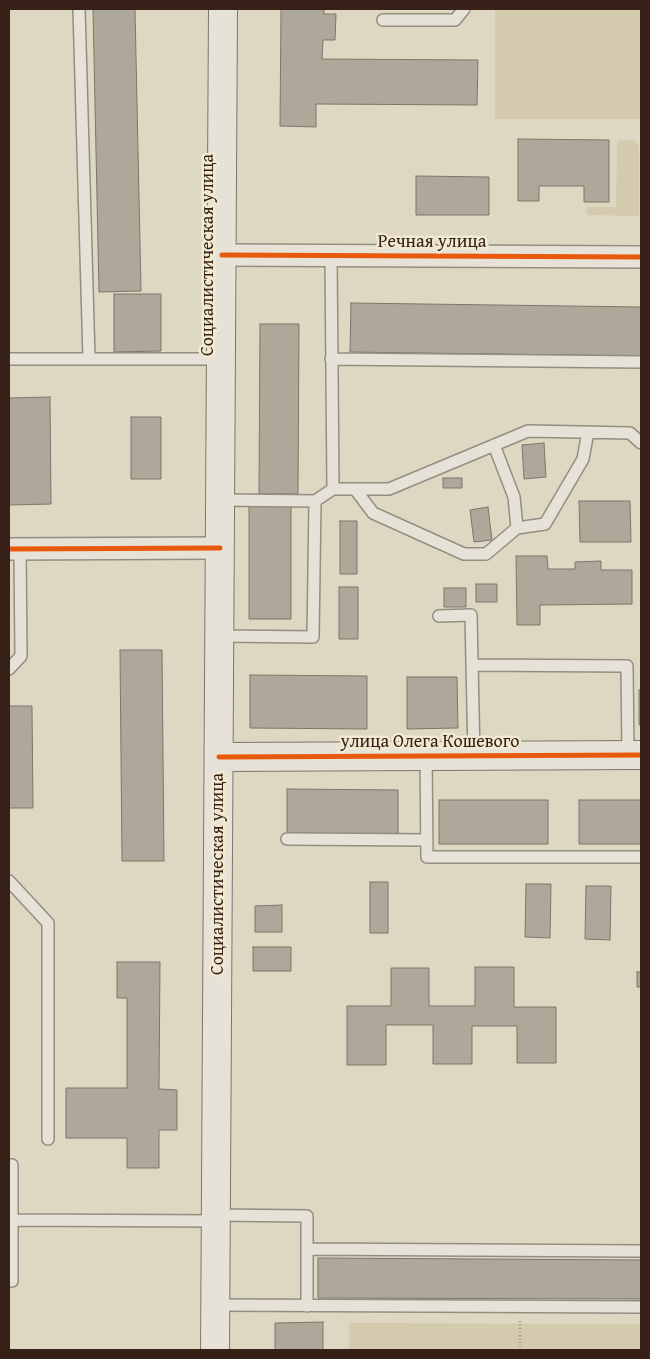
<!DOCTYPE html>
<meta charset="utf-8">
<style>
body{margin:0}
#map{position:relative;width:650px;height:1359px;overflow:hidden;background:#ded8c3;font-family:"Gentium Book Plus",serif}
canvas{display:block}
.frame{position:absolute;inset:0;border:10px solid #362018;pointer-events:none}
</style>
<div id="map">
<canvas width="650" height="1359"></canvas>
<div class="frame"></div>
</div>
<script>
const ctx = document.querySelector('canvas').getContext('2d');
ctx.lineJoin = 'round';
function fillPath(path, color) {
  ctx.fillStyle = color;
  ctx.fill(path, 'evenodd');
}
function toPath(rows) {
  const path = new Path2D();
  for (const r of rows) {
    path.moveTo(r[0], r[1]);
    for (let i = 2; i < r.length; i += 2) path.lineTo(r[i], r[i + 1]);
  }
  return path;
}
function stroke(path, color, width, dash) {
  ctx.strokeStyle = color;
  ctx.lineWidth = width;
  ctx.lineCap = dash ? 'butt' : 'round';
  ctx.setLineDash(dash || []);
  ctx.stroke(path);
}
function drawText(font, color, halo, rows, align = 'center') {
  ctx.font = font + ' "Gentium Book Plus",serif';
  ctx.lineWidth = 5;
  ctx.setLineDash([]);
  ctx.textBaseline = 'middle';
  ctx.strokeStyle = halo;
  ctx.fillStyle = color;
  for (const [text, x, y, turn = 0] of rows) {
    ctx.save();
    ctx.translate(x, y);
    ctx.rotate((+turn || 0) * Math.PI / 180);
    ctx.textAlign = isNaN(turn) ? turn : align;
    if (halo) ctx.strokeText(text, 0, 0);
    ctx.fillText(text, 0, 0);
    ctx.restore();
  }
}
fillPath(toPath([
 [495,9,641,9,641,119,495,119],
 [621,140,634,140,639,147,639,216,587,215,586,209,588,207,616,207,617,142],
 [349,1323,641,1324,641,1350,349,1350]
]), '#d4caae');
const building = toPath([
 [93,9,135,9,141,291,99,292,93,9],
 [281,9,324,9,324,14,336,14,335,40,323,40,322,59,478,60,477,105,316,104,316,127,280,126,281,9],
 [518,139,609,140,609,202,584,202,584,186,539,186,539,201,518,201,518,139],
 [416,176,489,177,489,215,416,215,416,176],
 [114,294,161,294,161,351,114,352,114,294],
 [351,303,641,307,641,356,350,352,351,303],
 [260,324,299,324,298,494,259,494,260,324],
 [50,397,51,504,9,505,9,398,50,397],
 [131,417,161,417,161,479,131,479,131,417],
 [544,443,546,477,524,479,522,445,544,443],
 [443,478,462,478,462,488,443,488,443,478],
 [579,501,630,501,631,542,580,542,579,501],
 [249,505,291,505,291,619,249,619,249,505],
 [488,507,492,540,474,542,470,510,488,507],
 [340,521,357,521,357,574,340,574,340,521],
 [516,556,547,556,548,569,575,569,575,562,601,561,601,570,632,570,632,604,540,605,540,625,517,625,516,556],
 [476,584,497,584,497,602,476,602,476,584],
 [339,587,358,587,358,639,339,639,339,587],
 [444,588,466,588,466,607,444,607,444,588],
 [120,650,162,650,164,861,122,861,120,650],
 [250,675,367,676,367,729,250,728,250,675],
 [407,677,457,677,458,728,407,729,407,677],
 [639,690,641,690,641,725,639,725,639,690],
 [9,706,32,706,33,808,9,808,9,706],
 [287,789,398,790,398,835,287,834,287,789],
 [439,800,548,800,548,844,439,844,439,800],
 [579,800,641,800,641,844,579,844,579,800],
 [370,882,388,882,388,933,370,933,370,882],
 [526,884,551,884,550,938,525,937,526,884],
 [586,886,611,886,610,940,585,939,586,886],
 [282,905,282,932,255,932,255,906,282,905],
 [253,947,291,947,291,971,253,971,253,947],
 [117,962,160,962,159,1089,177,1090,177,1130,159,1130,159,1168,127,1168,127,1138,66,1138,66,1088,127,1088,127,998,117,998,117,962],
 [475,967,514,967,514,1007,556,1007,556,1063,517,1063,517,1026,472,1026,472,1064,433,1064,433,1025,386,1025,386,1065,347,1065,347,1006,391,1006,391,968,429,968,429,1006,475,1006,475,967],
 [637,972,641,972,641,987,637,987,637,972],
 [318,1258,641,1260,641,1299,318,1298,318,1258],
 [323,1322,323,1350,275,1350,275,1323,323,1322]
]);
fillPath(building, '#aea89a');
stroke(building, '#7c766a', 1);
const lane = toPath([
 [79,9,89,358],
 [383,20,455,20,464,9],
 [9,359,221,359],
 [331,359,641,362],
 [333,489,389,489,528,431,630,433,641,443],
 [355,489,373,513,464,554,486,554,517,528,514,497,494,445],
 [220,500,315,501,333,489,331,256],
 [517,528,545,524,583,459,588,432],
 [439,616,471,615,474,756],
 [220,636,313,637,315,501],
 [472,665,627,666,628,755],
 [9,669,21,656,20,549],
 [426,756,427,857,641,857],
 [287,839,426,840],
 [9,881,48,923,48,1139],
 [9,1165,12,1165,12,1281],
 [216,1215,307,1216,307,1249,641,1251],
 [12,1220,216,1221],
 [216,1305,641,1307],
 [307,1306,307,1249]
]);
const street = toPath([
 [222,255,641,257],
 [9,549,220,548]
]);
const secondary = toPath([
 [219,757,641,755],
 [215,1350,223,9]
]);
stroke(lane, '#948e81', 14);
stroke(street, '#948e81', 24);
stroke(secondary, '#7c766a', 30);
stroke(toPath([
 [520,1350,520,1321]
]), '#a6a198', 3, [1, 2.5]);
stroke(lane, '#e6e2d7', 11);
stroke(street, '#e6e2d7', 21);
stroke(secondary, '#e6e2d7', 28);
stroke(toPath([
 [222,255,641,257],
 [9,549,220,548],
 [219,757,641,755]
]), '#e8590c', 5);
drawText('18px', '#362018', '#f1ead1', [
 ["Речная улица",432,242],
 ["Социалистическая улица",208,255,-90],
 ["улица Олега Кошевого",430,742],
 ["Социалистическая улица",218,874,-90]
]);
</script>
